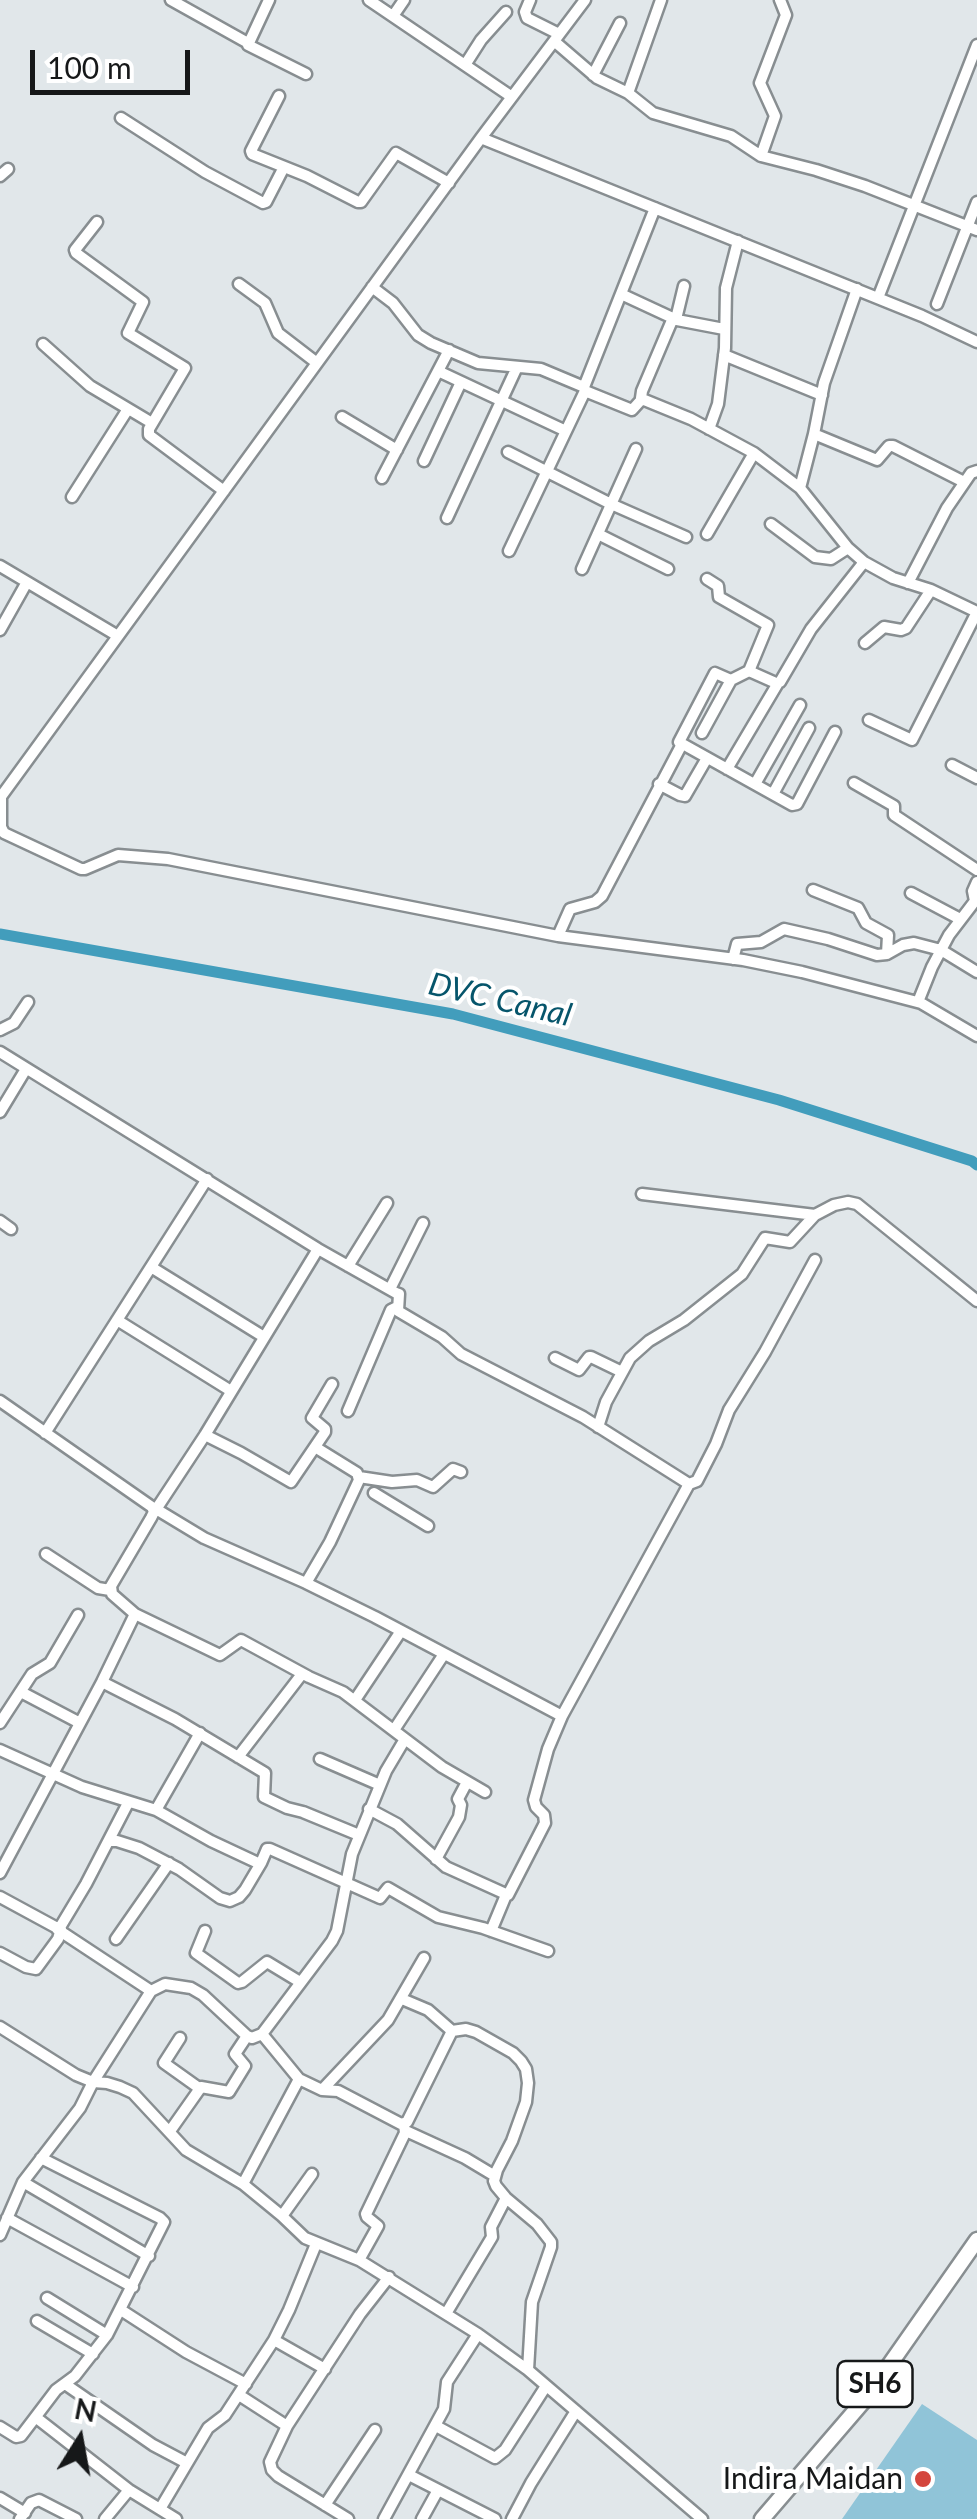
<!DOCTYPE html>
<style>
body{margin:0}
#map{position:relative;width:977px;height:2519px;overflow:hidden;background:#e1e7ea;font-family:Lato,sans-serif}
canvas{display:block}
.north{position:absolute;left:30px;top:2389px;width:100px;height:100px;-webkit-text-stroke:8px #fff;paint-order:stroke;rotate:11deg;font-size:28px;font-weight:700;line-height:40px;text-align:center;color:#161819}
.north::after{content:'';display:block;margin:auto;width:35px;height:45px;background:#161819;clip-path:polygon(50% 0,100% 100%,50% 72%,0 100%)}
.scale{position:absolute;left:30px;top:50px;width:160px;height:45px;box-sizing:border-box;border:5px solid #161819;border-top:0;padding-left:12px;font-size:30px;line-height:35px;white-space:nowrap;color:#161819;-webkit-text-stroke:8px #fff;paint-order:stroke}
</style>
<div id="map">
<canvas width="977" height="2519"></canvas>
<div class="north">N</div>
<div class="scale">100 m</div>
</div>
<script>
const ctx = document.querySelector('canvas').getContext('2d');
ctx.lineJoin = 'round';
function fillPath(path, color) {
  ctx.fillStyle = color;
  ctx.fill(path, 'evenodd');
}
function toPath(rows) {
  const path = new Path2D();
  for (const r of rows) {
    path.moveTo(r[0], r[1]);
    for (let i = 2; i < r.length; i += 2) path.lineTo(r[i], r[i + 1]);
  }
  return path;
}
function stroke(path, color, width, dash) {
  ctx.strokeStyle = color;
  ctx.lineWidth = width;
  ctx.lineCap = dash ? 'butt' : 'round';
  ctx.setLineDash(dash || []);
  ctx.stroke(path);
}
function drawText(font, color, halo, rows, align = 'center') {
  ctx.font = font + ' Lato,sans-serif';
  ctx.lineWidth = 8;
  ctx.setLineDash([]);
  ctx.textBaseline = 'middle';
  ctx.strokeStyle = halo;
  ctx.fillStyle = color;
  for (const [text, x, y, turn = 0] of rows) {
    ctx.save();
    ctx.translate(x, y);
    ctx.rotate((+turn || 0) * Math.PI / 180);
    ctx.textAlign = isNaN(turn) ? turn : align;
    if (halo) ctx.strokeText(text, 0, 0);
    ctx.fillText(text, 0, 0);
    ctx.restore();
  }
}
fillPath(toPath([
 [922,2404,977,2440,977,2519,842,2519]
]), '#90c4d8');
stroke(toPath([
 [0,934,453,1014,779,1100,972,1161,977,1165]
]), '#429dbc', 11);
const minor = toPath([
 [171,0,248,43],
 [269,0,248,45,306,74],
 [369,0,512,97],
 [530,0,525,12,527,18,559,34],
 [393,16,404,0],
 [554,41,597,78,628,93,653,113,731,136,761,156,816,170,865,186,977,230],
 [465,65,481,40,506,12],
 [593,75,620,23],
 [628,93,661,0],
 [279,96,251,151,252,154,307,176,358,202,361,202,396,153,449,183],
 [121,118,205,172,263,203,266,202,284,167],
 [481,138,922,316,977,342],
 [761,156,775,116,760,83,786,15,780,0],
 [0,176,8,169],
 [655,208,584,387,585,391,632,410,642,399,691,419,754,453,800,488,848,548,864,562,893,578,931,590,977,612],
 [97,222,75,250,76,253,143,302,128,333,185,368,149,429,149,435,224,491],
 [239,284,265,303,278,333,317,363],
 [372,287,393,303,418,335,431,343,478,363,541,369,584,387],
 [621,294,677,320,724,329],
 [878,298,977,45],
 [937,304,977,202],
 [676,319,684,286],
 [43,344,90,386,152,423],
 [724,355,822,395],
 [438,371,566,431],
 [641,398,642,391,673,318],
 [342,417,397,450],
 [709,429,718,404,725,348,726,288,738,241],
 [814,434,877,460,889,446,893,446,964,482],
 [508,452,611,504,686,537],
 [424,461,461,382],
 [382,478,449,350],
 [800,488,814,434,824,383,857,289],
 [72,497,128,409],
 [447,518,517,367],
 [771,524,815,557,831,559,848,548],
 [598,534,668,569],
 [707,534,754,453],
 [509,551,585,391],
 [0,566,118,636],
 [582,569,636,449],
 [707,579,718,586,719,597,768,625,749,671],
 [908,583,947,508,971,473,977,471],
 [0,630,27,582],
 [865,643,884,627,901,630,906,628,931,590],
 [731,680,715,673,679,742,792,805,797,804,835,732],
 [869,720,912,740,977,612],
 [702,733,731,680,749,671,776,683,780,682,811,629,864,562],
 [952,765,977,778],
 [727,769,778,683],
 [854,783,894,806,894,815,977,870],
 [659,784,680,795,685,796,707,758],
 [755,784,800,705],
 [773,794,809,728],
 [1,797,1,827,4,833,81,869,85,869,118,855,168,859,558,936,743,960,802,972,921,1003,977,1036],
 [0,798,481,138,585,0],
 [813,890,858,908,866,923,888,935,887,954],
 [911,893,960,919],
 [558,936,570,909,595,902,602,896,682,744],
 [733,959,737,944,761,942,784,929,828,939,877,955,887,954,903,945,914,943,941,950,977,972],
 [918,1002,932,967,949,935,975,901,973,891,977,882],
 [0,1030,14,1023,28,1002],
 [0,1052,318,1249,396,1293,399,1294,398,1311,442,1337,461,1354,583,1417,689,1484,562,1716,375,1617,306,1583,204,1538,156,1509],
 [0,1112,26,1069],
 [642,1194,815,1215],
 [0,1221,11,1229],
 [348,1266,387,1203],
 [151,1267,264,1337],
 [390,1289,423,1223],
 [117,1320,231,1391],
 [555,1358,579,1370,589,1357,591,1357,622,1372],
 [0,1401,152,1507,154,1512,151,1518,111,1586,112,1594,135,1614,220,1655,241,1640,309,1677,343,1692,442,1767,485,1792],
 [348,1411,391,1310,397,1307],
 [598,1427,606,1402,630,1358,649,1341,684,1320,742,1274,765,1238,790,1242,815,1215,834,1205,848,1202,857,1204,977,1301],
 [45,1433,207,1179],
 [205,1435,241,1453,291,1482,325,1432,325,1429,312,1418,332,1384],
 [359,1477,392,1482,417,1480,433,1487,453,1469,461,1472],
 [689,1484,697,1481,716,1444,729,1410,765,1352,815,1260],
 [374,1493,428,1526],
 [155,1511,205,1435,318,1249],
 [46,1554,98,1588,110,1590],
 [306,1583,330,1542,359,1480,357,1473,315,1447],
 [102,1682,175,1719,265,1773,264,1797,287,1808,303,1812,359,1835],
 [21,1692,80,1723],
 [355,1700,401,1631],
 [0,1723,32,1674,50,1663,78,1615],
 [394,1730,444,1654],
 [405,1739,386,1771,352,1854,337,1931,332,1941,262,2034,299,2079,322,2090,338,2091,401,2124,407,2122,452,2031,466,2029,476,2032,513,2053,521,2061,526,2069,528,2083,526,2102,512,2141,497,2170,494,2181,496,2186,506,2198,537,2224,551,2242,551,2247,532,2302,528,2370],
 [0,1750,82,1787,156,1810,211,1841,258,1863,261,1863,267,1849,270,1849,380,1898,388,1888,438,1917,483,1928,548,1951],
 [238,1757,302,1674],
 [320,1759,380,1785],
 [369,1809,397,1824,446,1867,508,1895,545,1823,544,1815,536,1807,534,1800,548,1749,562,1716],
 [156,1810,200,1733],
 [109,1841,117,1841,139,1848,179,1869,220,1898,230,1901,239,1897,245,1890,261,1863],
 [436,1859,459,1817,461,1805,458,1799,467,1782],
 [0,1873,102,1682,135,1614],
 [0,1897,59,1929,86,1884,128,1803],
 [57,1929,151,1991],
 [205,1931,196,1953,238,1983,242,1982,267,1962,300,1982],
 [491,1931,506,1895],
 [116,1939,169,1863],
 [0,1953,26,1967,36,1969,58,1939,61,1929],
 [402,1999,428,2010,452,2031],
 [0,2027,76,2075,93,2082,107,2083,120,2087,133,2093,186,2150,243,2184,282,2216,305,2238,359,2260,478,2334,528,2370,702,2519],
 [180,2038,164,2063,199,2088],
 [322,2090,388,2020,424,1958],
 [170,2131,201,2087,229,2092,245,2066,235,2054,247,2036],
 [406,2131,465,2158,495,2176],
 [23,2182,149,2256],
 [243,2184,299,2079],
 [282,2216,312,2174],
 [7,2218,133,2287],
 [0,2235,23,2182,80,2108,93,2082,151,1991,165,1984,191,1988,203,1995,247,2036,252,2038,262,2034],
 [359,2260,378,2226,367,2217,366,2214,405,2133,404,2124],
 [47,2298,107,2335],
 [121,2310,186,2352,246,2384],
 [447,2312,492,2237,491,2227,506,2198],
 [37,2321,93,2354],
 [274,2340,325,2369],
 [65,2384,153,2445,187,2463],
 [239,2395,287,2426],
 [34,2419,56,2390,75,2376,107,2335,164,2222,160,2218,41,2158],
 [436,2426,495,2458,505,2450,546,2386],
 [0,2427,16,2437,21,2436,34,2419,38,2419,129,2490,176,2519],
 [409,2475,495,2519],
 [0,2498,25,2513],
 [325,2505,375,2430],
 [160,2509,208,2428,225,2415,274,2340,289,2310,316,2244],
 [20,2519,31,2503,39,2500,76,2519],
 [105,2519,129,2490],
 [348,2519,278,2476,272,2470,270,2462,287,2426,360,2314,389,2277],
 [384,2519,444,2409,447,2382,478,2334],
 [422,2519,438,2490],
 [512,2519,531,2483,576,2411]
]);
const major = toPath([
 [762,2519,867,2397,977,2240]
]);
stroke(minor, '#888e91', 15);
stroke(major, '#888e91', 19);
stroke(minor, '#fff', 10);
stroke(major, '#fff', 14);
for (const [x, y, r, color] of [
 [923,2479,10,"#d4463d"]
]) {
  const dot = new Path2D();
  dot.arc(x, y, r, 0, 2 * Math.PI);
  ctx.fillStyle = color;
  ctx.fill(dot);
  stroke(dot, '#fff', 4);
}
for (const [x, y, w] of [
 [875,2384,75]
]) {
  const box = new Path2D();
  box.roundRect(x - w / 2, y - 23, w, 46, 8);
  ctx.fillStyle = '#fff';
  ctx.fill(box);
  stroke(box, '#161819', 2.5);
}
drawText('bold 28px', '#161819', null, [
 ["SH6",875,2384]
]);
drawText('30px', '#161819', '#fff', [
 ["Indira Maidan",903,2479]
], 'right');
drawText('italic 32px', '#06556b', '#fff', [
 ["DVC Canal",500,1000,13]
]);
</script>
